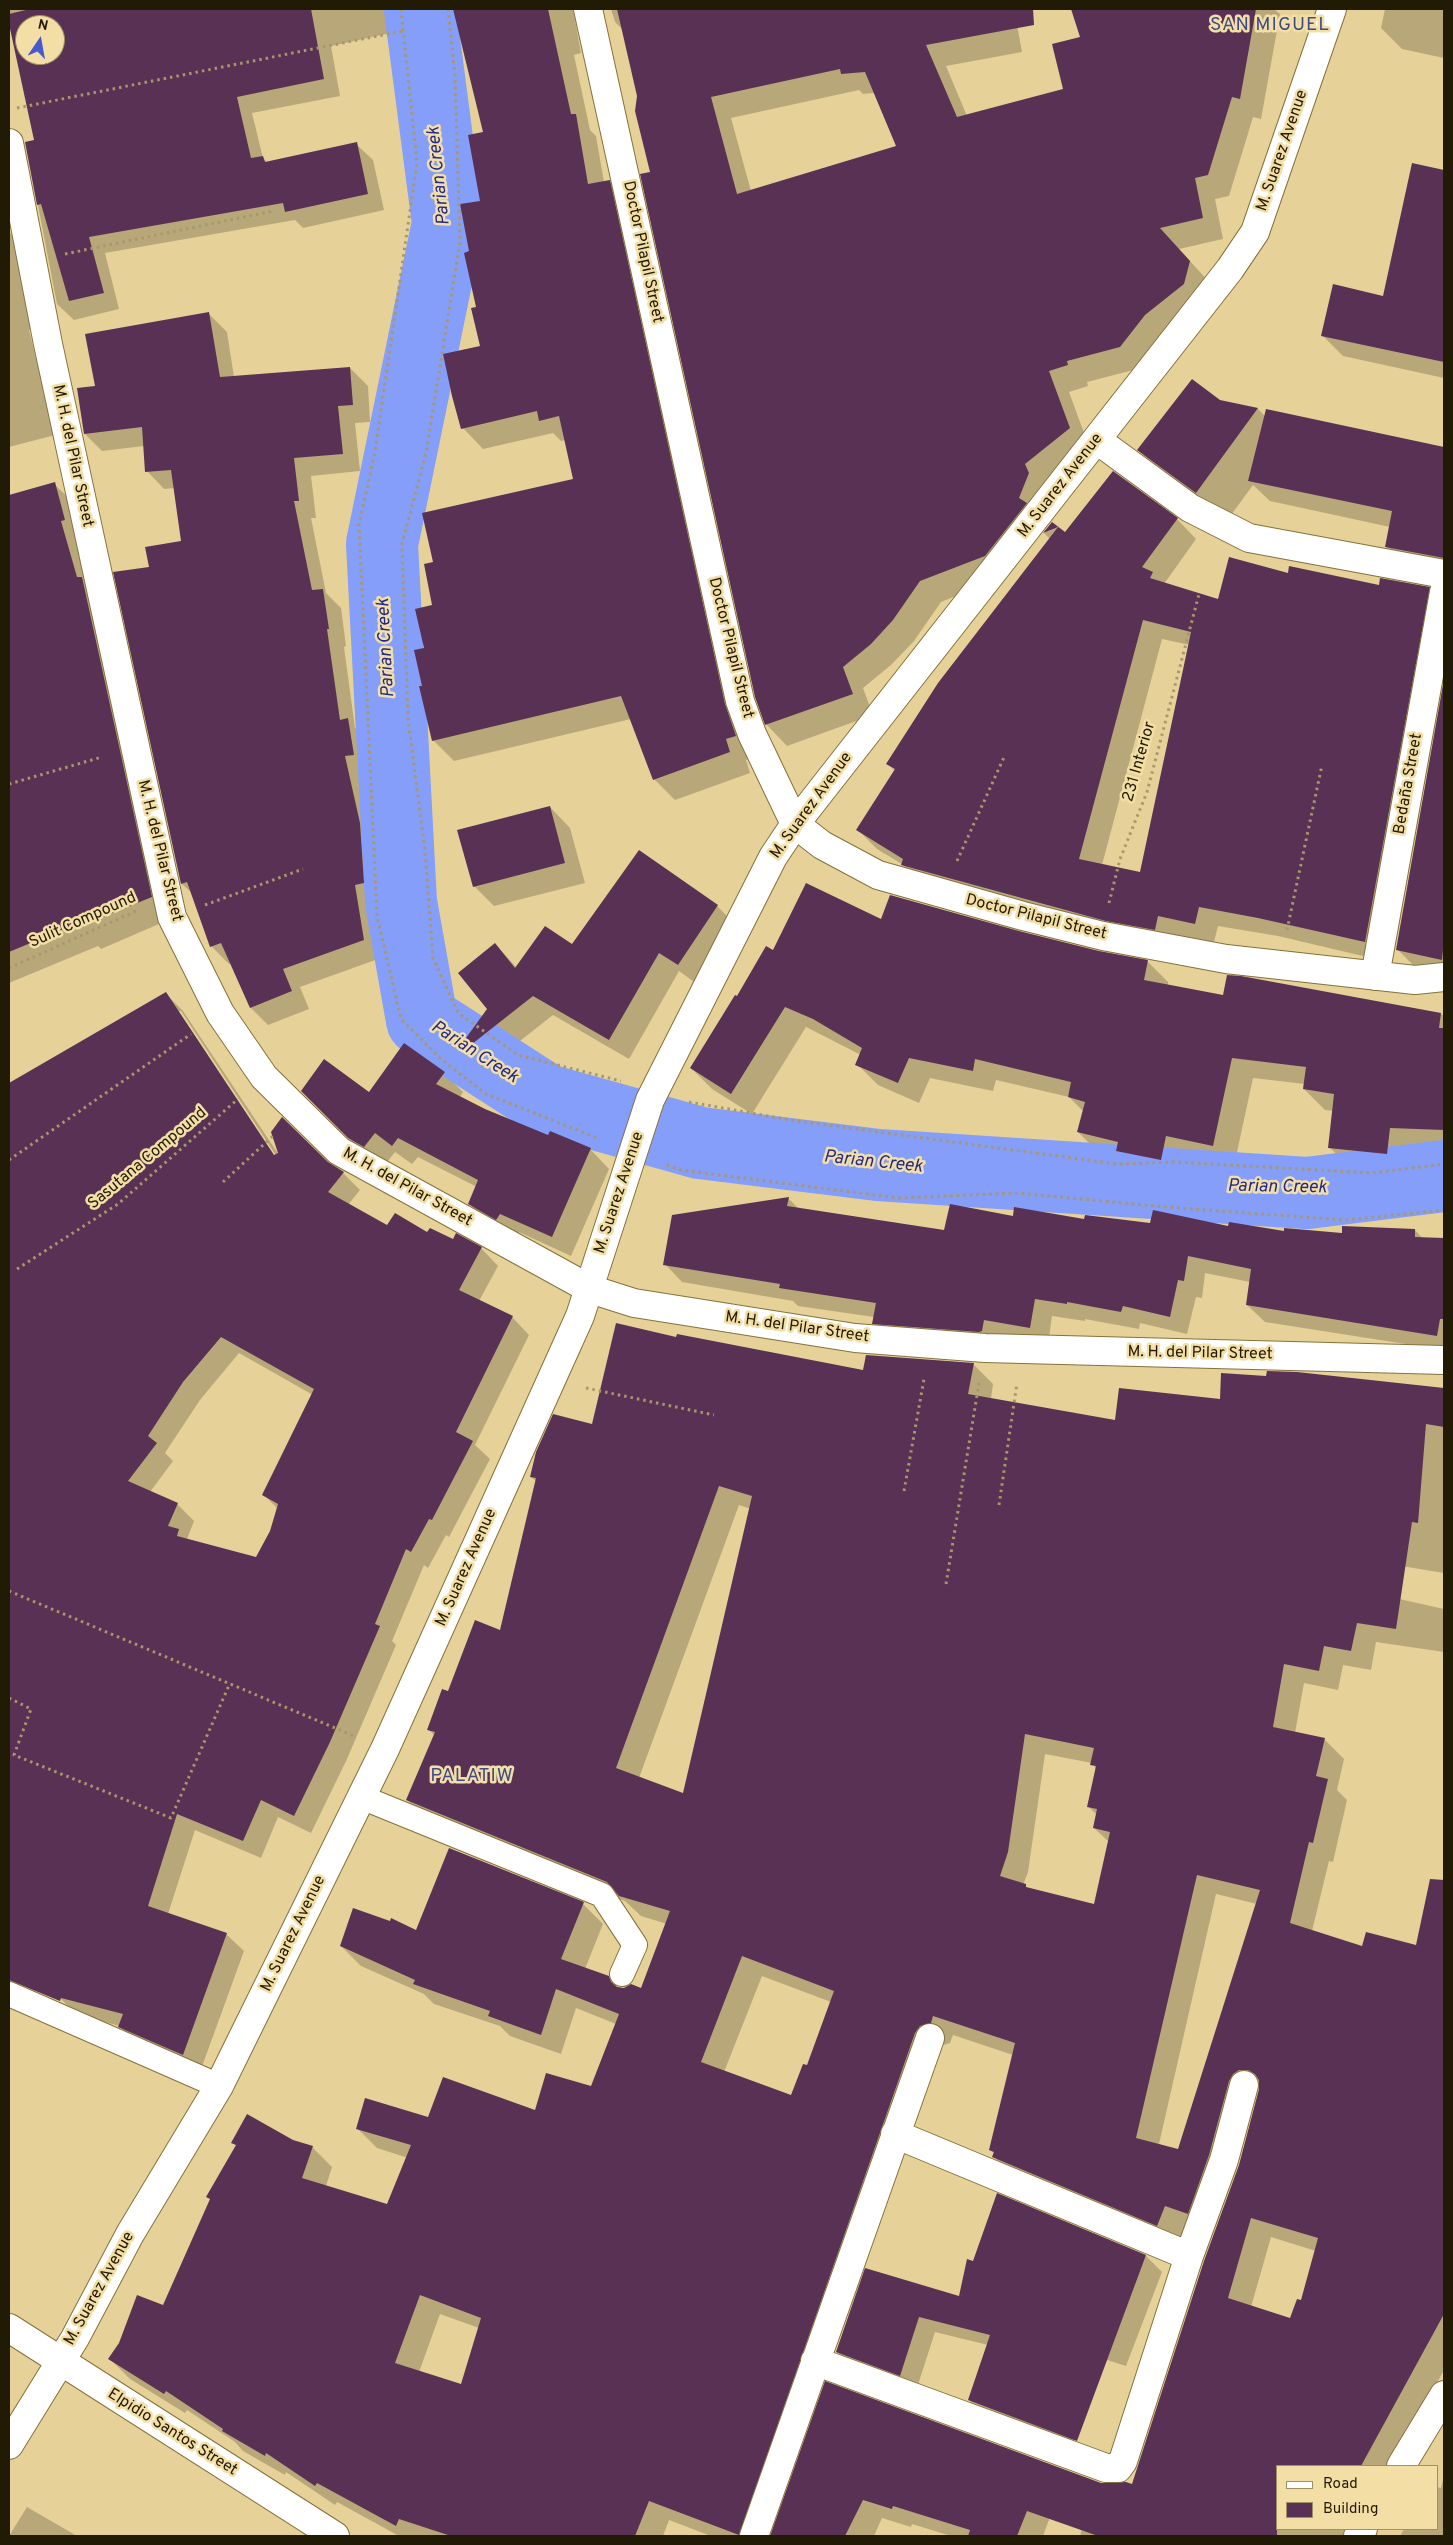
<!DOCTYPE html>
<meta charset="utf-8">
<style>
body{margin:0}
#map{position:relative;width:1453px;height:2545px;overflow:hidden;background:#e6d298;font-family:Overpass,sans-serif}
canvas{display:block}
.frame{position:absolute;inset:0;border:10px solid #211a04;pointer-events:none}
.legend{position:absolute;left:1276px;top:2465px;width:162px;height:65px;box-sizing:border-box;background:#f3dfa5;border:1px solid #9f9065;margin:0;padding:6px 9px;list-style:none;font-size:15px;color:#211a04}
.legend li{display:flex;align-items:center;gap:10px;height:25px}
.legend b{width:25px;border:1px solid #9f9065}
.north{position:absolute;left:15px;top:15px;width:50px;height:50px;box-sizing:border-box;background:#f3dfa5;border:1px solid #9f9065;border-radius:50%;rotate:12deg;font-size:14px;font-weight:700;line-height:20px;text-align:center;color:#211a04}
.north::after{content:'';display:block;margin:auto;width:18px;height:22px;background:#465ace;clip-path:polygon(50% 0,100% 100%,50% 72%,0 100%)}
</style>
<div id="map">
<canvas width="1453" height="2545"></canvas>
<div class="frame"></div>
<ul class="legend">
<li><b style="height:6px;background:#fff"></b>Road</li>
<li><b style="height:14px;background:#593155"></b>Building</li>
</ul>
<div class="north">N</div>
</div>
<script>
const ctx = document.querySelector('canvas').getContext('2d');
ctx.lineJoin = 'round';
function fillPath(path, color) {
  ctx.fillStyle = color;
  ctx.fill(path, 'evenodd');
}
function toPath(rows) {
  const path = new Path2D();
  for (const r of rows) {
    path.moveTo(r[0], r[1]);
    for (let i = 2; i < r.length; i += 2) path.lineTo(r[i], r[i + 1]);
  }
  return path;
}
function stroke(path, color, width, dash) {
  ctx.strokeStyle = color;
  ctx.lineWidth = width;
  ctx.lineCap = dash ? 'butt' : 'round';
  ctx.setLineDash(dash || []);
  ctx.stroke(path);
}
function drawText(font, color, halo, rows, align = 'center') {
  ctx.font = font + ' Overpass,sans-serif';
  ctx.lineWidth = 5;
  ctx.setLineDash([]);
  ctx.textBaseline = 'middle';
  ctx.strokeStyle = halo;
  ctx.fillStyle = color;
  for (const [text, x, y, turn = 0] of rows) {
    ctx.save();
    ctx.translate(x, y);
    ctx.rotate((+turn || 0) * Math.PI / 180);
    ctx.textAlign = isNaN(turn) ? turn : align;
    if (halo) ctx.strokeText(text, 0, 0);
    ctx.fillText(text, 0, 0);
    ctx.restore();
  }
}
fillPath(toPath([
 [9,9,70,9,76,13,80,9,408,9,413,28,331,46,340,96,252,113,263,158,268,163,356,144,373,160,384,210,303,228,295,220,105,253,119,309,74,320,57,304,26,143,36,141,9,21],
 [25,25,55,25,55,55,25,55],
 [455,9,573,9,581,53,574,55,590,130,596,136,604,182,609,181,630,202,756,757,746,760,750,773,675,800,654,779,631,719,454,761,433,740,423,686,425,649,434,606,434,563,574,480,565,440,561,441,553,433,483,449,463,428,481,347,470,252,481,202,484,133],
 [611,9,1014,9,1022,52,946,66,967,116,1064,90,1082,38,1072,9,1274,9,1280,14,1261,119,1253,117,1229,196,1215,199,1223,239,1179,249,1210,283,1141,368,1087,382,1088,386,1069,392,1090,449,1006,576,941,602,914,641,891,665,863,688,873,715,787,746,767,725,756,696,638,96,623,30,615,22],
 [859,90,863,94,875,93,898,147,751,191,731,118],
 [1385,9,1444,9,1444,58,1402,49,1381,28],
 [1413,164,1444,171,1444,378,1343,356,1322,335,1384,297],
 [9,232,26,248,41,327,29,330,55,435,9,447],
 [209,314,227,332,234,377,350,368,368,386,370,422,355,423,360,471,311,476,316,518,311,518,326,593,341,608,346,646,344,647,355,728,365,738,371,772,362,774,377,842,381,900,372,903,381,958,300,987,309,1009,268,1025,251,1008,231,963,229,964,211,946,193,894,182,884,150,568,182,542,175,488,164,489,147,471,144,446,102,451,85,434,96,387],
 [1219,401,1258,409,1265,416,1267,411,1444,448,1444,575,1408,568,1387,547,1390,527,1270,501,1253,485,1226,522,1168,479,1139,450],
 [1113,473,1177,519,1196,539,1164,584,1219,600,1289,574,1380,586,1429,588,1444,604,1384,961,1278,936,1218,926,1214,942,1177,935,1174,948,922,884,902,864,877,849,858,830,895,771,888,764,1050,539,1044,533,1052,524,1065,534],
 [1162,639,1190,645,1141,873,1102,865],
 [54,484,76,505,173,918,101,949,98,946,9,983,9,496],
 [1444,686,1444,976,1418,970,1397,949],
 [550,807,570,828,585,883,494,906,474,886],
 [640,851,717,906,737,926,697,984,679,971,629,1059,553,1015,492,1063,468,1038,488,1009,495,944,517,968,572,946],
 [882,921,1019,932,1099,952,1148,962,1168,982,1168,985,1224,996,1241,978,1444,1015,1444,1150,1410,1148,1408,1174,1351,1168,1330,1148,1333,1111,1325,1110,1304,1089,1305,1084,1253,1078,1234,1166,1187,1156,1182,1181,1139,1171,1126,1159,1099,1153,1078,1132,1084,1112,1069,1097,996,1080,993,1091,930,1078,919,1103,878,1085,857,1064,861,1055,806,1027,752,1114,712,1089,691,1068,737,997,773,952],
 [166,994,183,1011,279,1155,327,1163,343,1173,360,1190,348,1205,388,1227,428,1234,481,1248,498,1266,479,1301,512,1317,529,1335,475,1445,490,1459,449,1537,446,1535,428,1568,424,1565,392,1641,396,1645,347,1759,311,1833,278,1817,261,1858,195,1830,168,1914,226,1934,244,1951,200,2072,137,2044,120,2026,77,2015,59,1997,50,1992,9,1979,9,1085],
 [178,1011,181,1011,279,1160,277,1161],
 [239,1353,313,1395,264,1495,278,1509,271,1531,256,1558,187,1539,194,1521,177,1504,150,1492,173,1461,165,1453,200,1400],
 [444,1073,463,1092,460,1097,484,1110,549,1137,590,1149,609,1169,571,1256,519,1232,516,1238,489,1223,470,1204,477,1187,418,1157,412,1164,395,1152,384,1166,369,1158,302,1091,370,1094],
 [788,1198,800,1210,945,1231,1014,1217,1229,1228,1285,1233,1343,1234,1415,1230,1423,1239,1444,1239,1444,1350,1265,1322,1247,1305,1250,1282,1205,1273,1202,1298,1196,1297,1187,1334,1140,1323,1139,1329,1085,1319,1085,1321,1052,1316,1048,1345,891,1341,873,1323,874,1317,798,1306,793,1301,682,1282,665,1264],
 [677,1339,864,1371,973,1364,993,1384,991,1399,1116,1421,1221,1400,1267,1377,1297,1373,1444,1389,1444,1573,1383,1563,1377,1594,1444,1609,1444,1652,1376,1642,1371,1670,1343,1665,1338,1690,1304,1683,1295,1733,1324,1739,1344,1759,1337,1790,1347,1800,1333,1862,1329,1861,1312,1931,1362,1947,1417,1947,1429,1886,1444,1889,1444,2370,1391,2466,1277,2466,1277,2529,1350,2529,1347,2536,1080,2536,1094,2482,1106,2485,1133,2485,1240,2164,1260,2089,1253,2093,1208,2233,1185,2226,1177,2245,1014,2177,994,2157,995,2154,990,2150,1013,2055,953,2035,950,2043,940,2046,764,2536,711,2536,669,2520,663,2536,399,2536,337,2502,335,2505,286,2472,285,2475,243,2451,235,2442,187,2410,185,2413,130,2379,110,2359,164,2307,237,2146,233,2142,292,2141,312,2147,332,2167,326,2186,388,2205,408,2158,377,2148,357,2128,429,2118,536,2112,592,2087,616,2024,576,2008,561,2054,510,2036,500,2026,434,2004,424,1994,361,1966,341,1946,583,1904,603,1924,585,1969,608,1977,619,1988,641,1989,667,1924,641,1916,625,1901,427,1820,407,1800,435,1736,428,1729,448,1692,501,1632,536,1481,531,1477,593,1425],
 [739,1505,751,1509,684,1795,639,1778],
 [1045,1754,1092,1763,1096,1769,1088,1806,1097,1815,1094,1828,1109,1842,1095,1905,1030,1890,1023,1885,1028,1872],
 [1216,1894,1257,1904,1178,2151,1159,2144],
 [762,1976,831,2002,807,2067,792,2097,724,2072],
 [1271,2237,1316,2251,1302,2302,1291,2320,1251,2307],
 [440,2314,479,2328,462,2386,419,2372],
 [998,2195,1146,2256,1162,2272,1126,2366,1104,2359,1071,2448,985,2416,969,2400,988,2345,935,2332,916,2391,853,2367,837,2352,960,2298],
 [826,2383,1063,2482,1043,2536,951,2536,912,2524,911,2527,882,2518,874,2536,773,2536],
 [1444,2476,1444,2536,1400,2536,1404,2529,1437,2529,1437,2487,1441,2488],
 [27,2507,77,2536,9,2536]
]), '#0003');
stroke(toPath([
 [420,9,448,223,382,544,401,902,422,1020,546,1100,700,1143,878,1165,1307,1193,1444,1176]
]), '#859ef9', 72);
fillPath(toPath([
 [30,9,311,9,324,79,237,97,251,158,263,156,265,162,357,142,368,194,285,212,283,203,89,237,104,293,69,301,41,204,37,205,25,142,34,140,9,24,9,14],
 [25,25,55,25,55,55,25,55],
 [453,9,548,9,571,114,576,114,588,184,610,180,725,704,736,736,726,739,730,752,653,780,621,696,432,741,419,686,422,686,414,650,424,648,415,609,432,605,424,564,433,562,422,513,573,479,559,416,539,421,537,411,461,429,452,396,443,354,480,346,471,308,476,307,464,253,469,251,460,204,480,201,468,135,483,132],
 [617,9,1033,9,1034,25,926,45,957,117,1063,89,1052,44,1080,37,1071,9,1256,9,1240,99,1232,97,1208,175,1195,178,1203,218,1160,228,1190,261,1184,284,1145,315,1120,347,1067,361,1068,365,1049,371,1070,428,1025,464,1029,473,1019,498,1027,503,985,556,920,581,893,620,871,644,843,667,853,694,765,725,755,697,640,174,650,172,635,111,637,96],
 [840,69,841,74,865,72,896,146,737,194,711,97],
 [1412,163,1444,170,1444,362,1321,336,1333,284,1383,296],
 [209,312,220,377,350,367,353,405,338,406,343,454,294,458,299,501,294,501,312,590,323,589,329,629,327,629,340,720,348,718,354,755,345,756,360,823,364,883,355,885,364,940,283,969,292,991,250,1008,221,943,210,947,187,882,181,884,113,572,149,567,145,547,181,541,171,470,145,472,142,427,84,434,77,388,95,386,85,334],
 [1192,379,1220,400,1258,408,1196,493,1137,450],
 [1266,409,1444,447,1444,558,1385,547,1392,511,1248,481],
 [1113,471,1178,518,1142,567,1153,572,1150,578,1218,599,1229,557,1288,573,1289,566,1379,585,1380,578,1430,587,1365,942,1258,918,1199,907,1195,924,1158,916,1155,930,1106,921,901,865,903,859,856,830,895,769,886,764,938,683,1058,527,1043,533,1052,522,1065,532],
 [1143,620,1191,632,1140,872,1079,859],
 [55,482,65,520,61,521,77,577,82,577,152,897,78,927,76,924,9,952,9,495],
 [1444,679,1444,940,1442,960,1396,950],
 [550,806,565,863,473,887,457,830],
 [639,850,718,905,678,965,659,953,609,1040,533,996,472,1044,466,1038,487,1009,458,973,495,943,515,968,545,926,572,944],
 [806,883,881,919,890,895,1019,931,1099,951,1148,960,1144,980,1223,995,1227,975,1241,976,1441,1013,1439,1028,1444,1028,1444,1130,1390,1128,1387,1154,1328,1148,1334,1094,1303,1089,1306,1067,1232,1058,1213,1146,1166,1136,1161,1160,1116,1151,1118,1142,1077,1132,1085,1102,1068,1097,1071,1082,975,1059,973,1071,909,1058,898,1083,855,1065,862,1048,813,1019,785,1007,731,1094,690,1068,735,995,737,996,766,946,773,950],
 [166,992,274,1155,278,1153,271,1132,282,1117,328,1162,344,1172,328,1192,387,1225,395,1213,427,1232,430,1228,453,1239,456,1233,482,1247,459,1290,513,1316,456,1432,473,1441,432,1520,429,1519,411,1552,406,1549,375,1624,380,1626,330,1742,294,1816,261,1800,243,1841,177,1814,148,1906,227,1933,183,2055,118,2027,123,2014,61,1998,60,2001,9,1980,9,1083],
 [221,1337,314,1389,262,1495,278,1504,270,1531,256,1557,177,1536,179,1529,168,1526,178,1503,128,1481,157,1443,148,1436,183,1382],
 [404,1043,445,1072,436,1084,485,1109,548,1135,550,1131,591,1148,552,1237,500,1214,496,1220,468,1204,478,1180,398,1138,392,1146,375,1133,364,1147,348,1138,301,1091,324,1059,369,1092],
 [789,1197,787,1206,944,1230,950,1204,1013,1216,1014,1207,1084,1219,1085,1215,1150,1223,1153,1210,1228,1226,1229,1222,1284,1231,1284,1228,1342,1233,1342,1226,1415,1229,1415,1237,1444,1238,1444,1319,1440,1319,1437,1336,1246,1305,1251,1269,1188,1256,1184,1281,1178,1280,1170,1317,1123,1306,1121,1312,1067,1302,1067,1304,1035,1299,1030,1328,984,1320,982,1331,979,1332,872,1324,876,1303,779,1288,780,1284,663,1265,672,1215],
 [616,1323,676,1337,677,1334,863,1370,866,1355,974,1363,968,1394,1115,1420,1119,1388,1220,1399,1221,1373,1266,1376,1267,1371,1297,1372,1444,1388,1444,1427,1426,1424,1418,1523,1412,1522,1396,1629,1357,1623,1351,1651,1324,1646,1319,1671,1284,1664,1273,1727,1325,1738,1316,1776,1328,1779,1313,1843,1309,1842,1290,1923,1362,1946,1366,1932,1416,1945,1430,1879,1444,1880,1444,2314,1361,2466,1277,2466,1277,2536,1098,2536,1027,2511,1017,2536,968,2536,970,2530,893,2506,892,2509,863,2500,845,2536,770,2536,825,2381,1101,2483,1126,2482,1132,2484,1204,2261,1239,2165,1259,2089,1259,2080,1255,2074,1248,2070,1239,2070,1233,2074,1229,2081,1209,2155,1188,2214,1165,2206,1157,2226,992,2157,994,2152,989,2150,1015,2043,933,2016,931,2023,920,2026,915,2033,739,2535,649,2501,635,2536,451,2536,399,2519,396,2526,317,2483,315,2486,266,2453,265,2456,222,2431,223,2429,166,2391,164,2394,108,2359,119,2343,137,2295,163,2305,210,2199,206,2197,236,2145,231,2143,247,2114,293,2140,313,2146,302,2178,387,2204,411,2145,356,2129,365,2098,428,2117,443,2077,535,2110,546,2073,591,2086,619,2014,556,1989,541,2035,488,2016,490,2011,413,1984,415,1980,340,1946,353,1908,390,1921,391,1918,416,1930,449,1848,584,1902,561,1959,609,1976,611,1982,617,1987,624,1988,631,1984,641,1988,670,1911,619,1896,607,1882,406,1800,435,1732,427,1730,442,1689,448,1691,475,1620,500,1630,536,1478,530,1477,536,1452,553,1414,592,1424],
 [719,1486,752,1496,683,1793,616,1768],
 [1025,1734,1094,1748,1090,1765,1096,1766,1087,1807,1097,1809,1093,1828,1110,1832,1094,1904,1026,1887,1026,1884,1000,1876,1008,1852],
 [1197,1875,1260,1890,1178,2149,1136,2138],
 [742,1956,834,1991,807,2065,803,2064,791,2095,701,2062],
 [1251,2218,1318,2238,1301,2300,1297,2299,1290,2318,1228,2298],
 [420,2295,481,2318,461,2384,395,2363],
 [997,2193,1146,2255,1077,2441,968,2400,990,2335,919,2317,900,2376,836,2352,865,2268,959,2296,967,2259,973,2261]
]), '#593155');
const service = toPath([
 [361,1797,602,1895,635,1945,622,1974],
 [9,1994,219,2086]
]);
const minor = toPath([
 [1097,440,1190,508,1249,538,1444,574],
 [795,824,822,845,878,875,1023,916,1103,936,1226,959,1415,980,1444,977],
 [1375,976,1444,592],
 [895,2134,1189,2256],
 [815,2361,1106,2468,1118,2468,1123,2461,1189,2256,1224,2160,1244,2085],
 [754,2536,930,2038]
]);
const tertiary = toPath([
 [588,9,740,701,752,734,795,824],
 [9,143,48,344,172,917,220,1013,264,1077,339,1151,590,1289,634,1303,855,1338,985,1348,1444,1360],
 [9,2328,335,2536],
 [9,2445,75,2338,130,2234,219,2086,385,1749,580,1316,650,1100,773,857,795,824,1230,269,1255,232,1332,9],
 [1401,2466,1444,2395],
 [1358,2536,1363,2529]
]);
stroke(service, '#85723b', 26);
stroke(minor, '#85723b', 30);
stroke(tertiary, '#85723b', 30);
stroke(toPath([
 [401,9,417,163,375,452,359,524,377,916,401,1019,440,1058,486,1094,600,1139],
 [448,9,455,75,460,242,426,453,402,544,408,719,425,850,433,958,458,1013,518,1055,621,1081],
 [17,108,403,31],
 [65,254,273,211],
 [9,784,102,757],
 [957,861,1005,755],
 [1109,903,1120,859,1147,792,1199,594],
 [205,905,303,869],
 [1287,930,1322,765],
 [9,968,136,911],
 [689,1102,796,1121,1118,1164,1174,1162,1372,1173,1444,1164],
 [9,1160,191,1034],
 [667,1165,681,1170,899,1198,1017,1193,1166,1207,1345,1220,1444,1210],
 [223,1182,274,1135],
 [17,1269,118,1204,238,1099],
 [586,1388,714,1415],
 [904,1491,924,1379],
 [999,1505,1017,1383],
 [946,1584,979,1383],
 [9,1591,354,1736],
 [9,1698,31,1709,14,1755,171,1818,230,1683]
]), '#a79769', 3, [2.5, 4]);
stroke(service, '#fff', 24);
stroke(minor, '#fff', 28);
stroke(tertiary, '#fff', 28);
drawText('16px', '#211a04', '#f3dfa5', [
 ["M. Suarez Avenue",1283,151,-71],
 ["Doctor Pilapil Street",642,252,78],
 ["M. H. del Pilar Street",72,456,78],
 ["M. Suarez Avenue",1061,486,-52],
 ["Doctor Pilapil Street",730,648,76],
 ["231 Interior",1140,762,-74],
 ["Bedaña Street",1409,784,-80],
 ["M. Suarez Avenue",812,806,-54],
 ["M. H. del Pilar Street",159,851,76],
 ["Doctor Pilapil Street",1036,918,14],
 ["Sulit Compound",83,921,-24],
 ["Sasutana Compound",148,1159,-40],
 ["M. H. del Pilar Street",407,1188,29],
 ["M. Suarez Avenue",620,1193,-72],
 ["M. H. del Pilar Street",797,1328,8],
 ["M. H. del Pilar Street",1200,1354,1],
 ["M. Suarez Avenue",467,1568,-66],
 ["M. Suarez Avenue",294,1934,-64],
 ["M. Suarez Avenue",100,2289,-61],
 ["Elpidio Santos Street",172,2433,32]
]);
drawText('italic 18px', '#21288f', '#f3dfa5', [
 ["Parian Creek",440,176,-96],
 ["Parian Creek",387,648,-93],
 ["Parian Creek",474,1053,33],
 ["Parian Creek",873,1163,6],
 ["Parian Creek",1277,1188,1]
]);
ctx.letterSpacing = '1px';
drawText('19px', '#3d4c88', '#f3dfa5', [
 ["SAN MIGUEL",1270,26],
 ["PALATIW",472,1777]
]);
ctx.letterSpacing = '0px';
</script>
